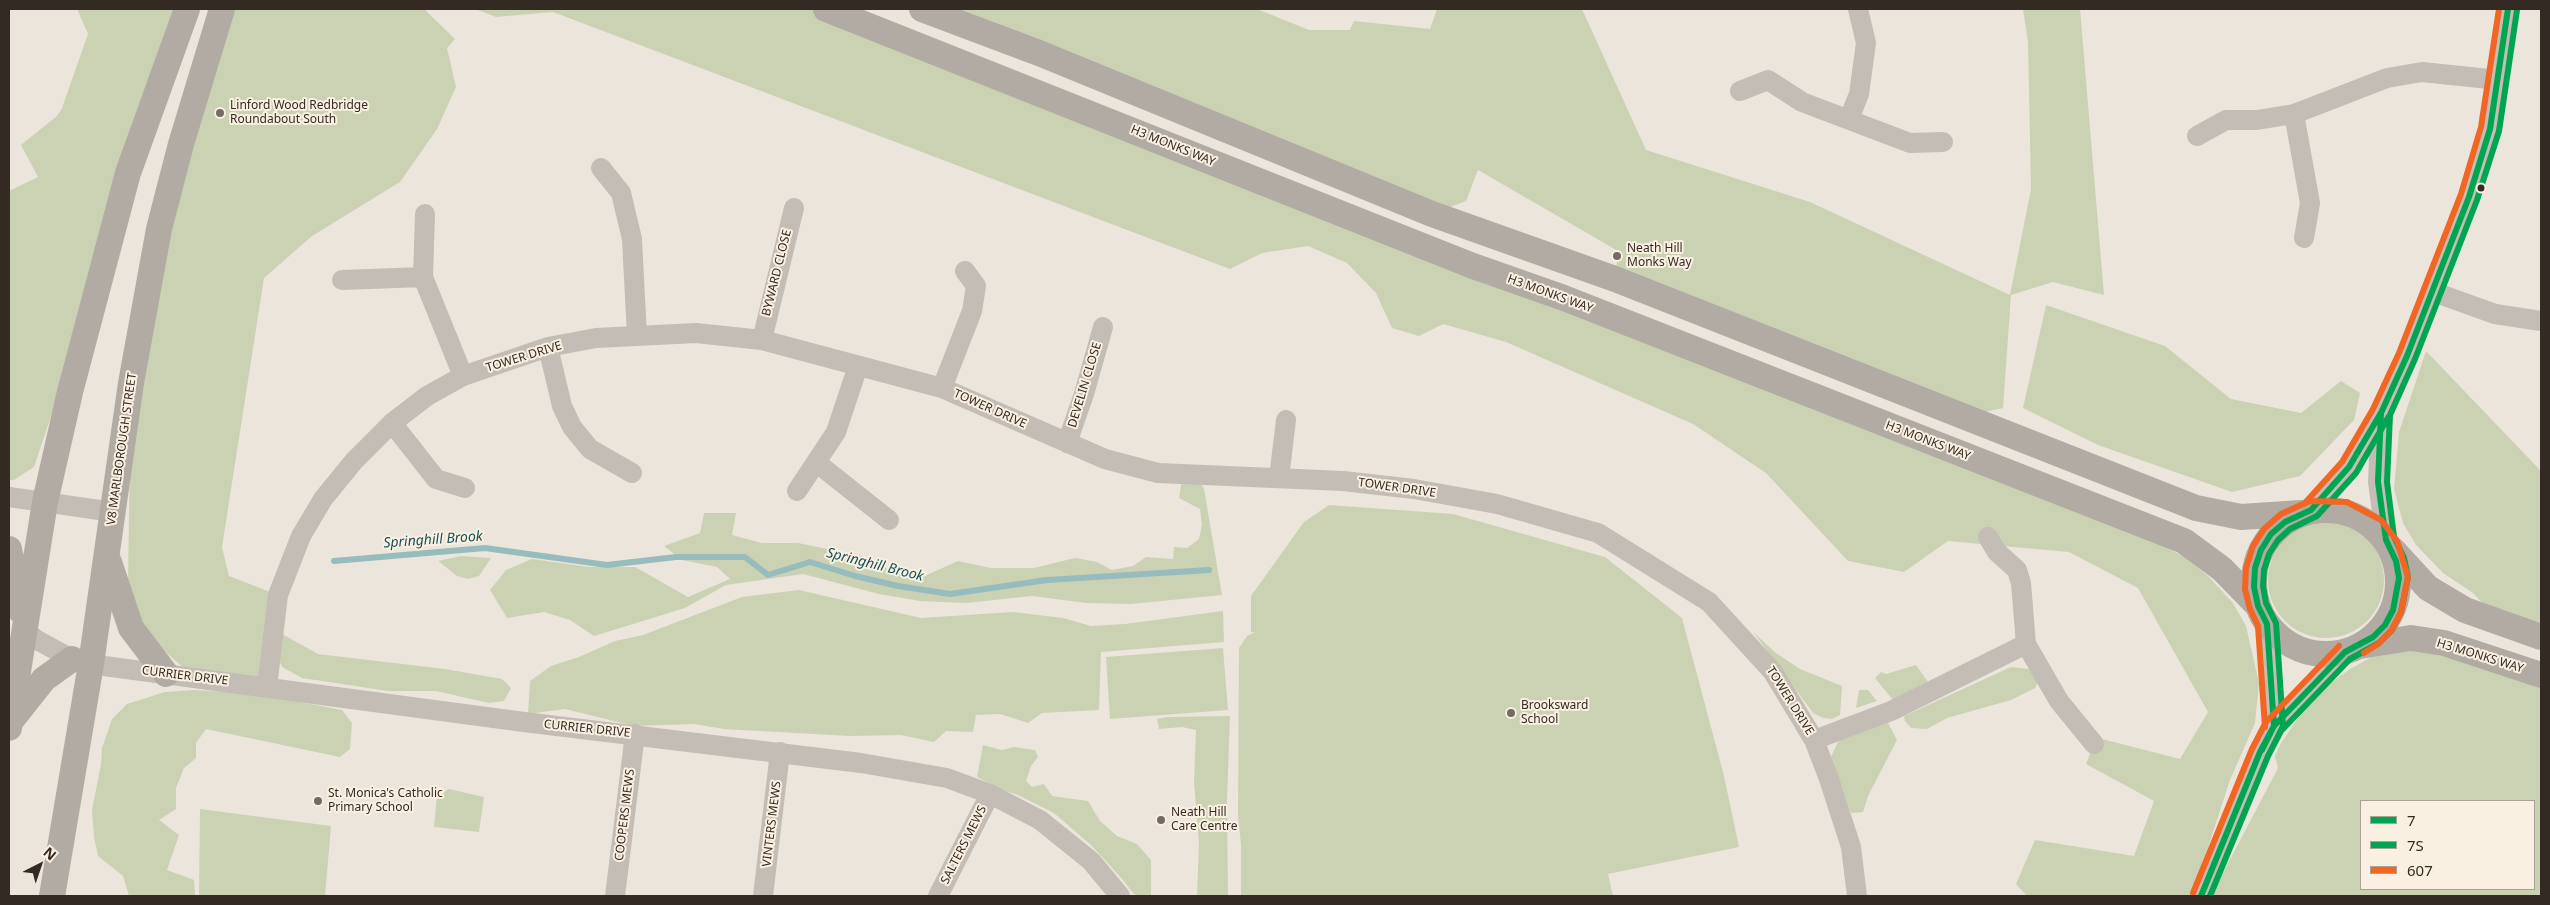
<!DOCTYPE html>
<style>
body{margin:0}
#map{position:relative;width:2550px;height:905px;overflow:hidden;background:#ece5db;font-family:"Noto Sans",sans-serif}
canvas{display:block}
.frame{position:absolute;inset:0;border:10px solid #342a24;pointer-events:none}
.legend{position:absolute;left:2360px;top:800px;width:175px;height:90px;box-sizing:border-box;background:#faf0e1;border:1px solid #aba195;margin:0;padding:6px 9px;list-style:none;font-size:15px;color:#342a24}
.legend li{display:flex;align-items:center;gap:10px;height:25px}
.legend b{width:25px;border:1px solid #aba195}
.north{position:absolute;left:15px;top:840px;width:50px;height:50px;-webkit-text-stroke:4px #faf0e1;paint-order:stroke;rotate:41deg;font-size:14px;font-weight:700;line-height:20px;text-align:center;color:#342a24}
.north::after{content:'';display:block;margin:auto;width:18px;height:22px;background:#342a24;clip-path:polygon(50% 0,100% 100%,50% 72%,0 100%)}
</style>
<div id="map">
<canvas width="2550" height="905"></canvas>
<div class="frame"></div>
<ul class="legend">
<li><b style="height:6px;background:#00a551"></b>7</li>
<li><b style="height:6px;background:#00a551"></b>7S</li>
<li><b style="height:6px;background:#f26522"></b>607</li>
</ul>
<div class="north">N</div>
</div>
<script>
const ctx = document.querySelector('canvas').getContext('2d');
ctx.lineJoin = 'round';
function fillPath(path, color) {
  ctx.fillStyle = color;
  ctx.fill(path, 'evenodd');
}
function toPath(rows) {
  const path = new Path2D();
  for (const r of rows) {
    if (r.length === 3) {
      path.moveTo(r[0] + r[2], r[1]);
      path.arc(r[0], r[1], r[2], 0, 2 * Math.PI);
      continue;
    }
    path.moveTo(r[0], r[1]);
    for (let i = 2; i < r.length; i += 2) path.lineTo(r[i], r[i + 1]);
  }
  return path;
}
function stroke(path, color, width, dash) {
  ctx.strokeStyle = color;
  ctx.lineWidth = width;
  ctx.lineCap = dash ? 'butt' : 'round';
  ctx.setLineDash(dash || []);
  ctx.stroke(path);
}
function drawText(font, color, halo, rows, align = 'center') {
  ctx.font = font + ' "Noto Sans",sans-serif';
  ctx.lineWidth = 4;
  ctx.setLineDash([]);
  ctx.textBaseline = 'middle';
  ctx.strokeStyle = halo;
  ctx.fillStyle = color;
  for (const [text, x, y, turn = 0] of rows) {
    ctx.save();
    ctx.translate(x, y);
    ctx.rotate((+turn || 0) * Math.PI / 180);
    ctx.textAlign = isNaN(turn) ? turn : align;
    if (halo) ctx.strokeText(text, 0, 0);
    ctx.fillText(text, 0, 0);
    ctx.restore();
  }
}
fillPath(toPath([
 [77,9,186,9,34,467,14,480,9,480,9,191,38,177,21,145,57,116,62,108,88,34],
 [226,9,424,9,455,39,447,48,456,87,437,129,400,182,312,236,264,278,222,547,229,576,278,595,267,687,194,677,145,634,128,583,131,383],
 [475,9,826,9,2035,483,2185,557,2207,575,2233,603,2246,626,2259,683,2255,723,2230,780,2192,896,2027,896,2016,884,2035,840,2134,856,2154,801,2086,764,2094,744,2102,739,2180,759,2208,712,2138,588,2069,552,1948,541,1904,572,1848,561,1766,473,1693,424,1506,342,1443,324,1419,336,1392,328,1376,293,1347,263,1308,246,1262,253,1230,269,553,12,496,17],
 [926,9,1257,9,1309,30,1350,30,1354,21,1430,29,1437,9,1582,9,1646,150,1810,202,2010,295,2031,189,2028,42,2023,9,2080,9,2104,295,2053,282,2011,295,2003,408,1963,417,1615,279,1618,251,1478,170,1466,201,1432,214],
 [2046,305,2165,346,2231,399,2301,413,2341,381,2360,393,2354,420,2300,476,2232,492,2098,445,2023,408],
 [2426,351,2541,471,2541,637,2501,623,2473,593,2443,573,2416,545,2403,523,2394,489,2399,432],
 [1188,479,1199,480,1204,489,1222,595,1131,604,1086,603,1032,596,966,603,920,601,879,594,803,574,726,585,685,608,594,636,570,620,544,612,507,618,490,590,506,570,532,559,589,567,635,567,688,597,730,579,717,567,682,560,664,546,700,533,704,513,736,513,732,535,762,543,798,543,862,556,892,571,920,578,958,561,991,568,1034,568,1075,558,1097,562,1112,570,1133,566,1146,557,1173,559,1174,547,1187,548,1199,539,1202,525,1200,509,1179,498,1181,485],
 [1329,505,1453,514,1605,557,1682,618,1724,776,1739,847,1608,874,1613,896,1241,896,1241,845,1238,815,1239,648,1247,636,1255,632,1251,632,1251,596,1304,522],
 [2326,580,58],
 [461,556,491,558,479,576,468,579,457,576,438,561],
 [799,590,921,618,1013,612,1063,618,1091,626,1125,624,1223,611,1224,642,1101,652,1099,710,1042,713,1028,723,1000,714,976,715,973,732,946,731,934,742,901,735,850,736,724,729,694,724,634,726,565,709,528,714,530,681,551,666,579,657,615,641,643,635,742,597],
 [1754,633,1776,653,1800,669,1842,686,1840,715,1832,719,1823,718,1813,713],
 [282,634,318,654,445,669,502,679,511,688,504,701,489,703,436,691,388,691,302,678,282,667,277,655],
 [1223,648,1228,710,1110,719,1106,657],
 [2411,651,2442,654,2541,681,2541,896,2211,896,2278,768,2275,756,2281,743,2314,695,2350,669,2372,657],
 [2361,801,2534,801,2534,889,2361,889],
 [1916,665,1928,682,1893,700,1875,678,1881,672,1886,674],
 [2011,667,2029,669,2040,678,2035,688,2011,700,1947,718,1927,729,1911,728,1905,721,1904,716],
 [193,690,251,693,342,710,352,723,350,749,340,757,206,729,196,743,196,758,184,768,176,788,176,809,159,820,179,835,167,870,194,880,195,896,129,896,123,876,98,856,94,837,92,810,101,764,102,748,112,719,127,704,165,692],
 [1859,690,1868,690,1877,701,1856,708],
 [1230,716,1227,801,1228,896,1197,896,1199,843,1194,783,1196,730,1182,727,1159,729,1157,719,1168,717],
 [1887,721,1897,740,1868,796,1863,812,1851,813,1831,757,1838,742,1849,733],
 [983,745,1002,750,1014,747,1035,750,1038,757,1031,766,1026,781,1032,787,1044,784,1052,796,1088,801,1100,821,1117,836,1137,844,1151,860,1151,896,1137,896,1133,893,1124,881,1092,846,1054,813,1016,794,1004,791,977,777],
 [449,789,484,797,479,832,434,827,437,796],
 [200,809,331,826,325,896,199,896]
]), '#cbd2b4');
stroke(toPath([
 [334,561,485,548,607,565,676,557,745,557,768,575,810,562,855,576,898,586,950,594,1047,580,1209,570]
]), '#97bcbe', 6);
stroke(toPath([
 [1740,91,1768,80,1802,102,1910,143,1943,142],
 [2294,114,2310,203,2304,238],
 [1849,119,1859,94,1866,43,1858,9],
 [2197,136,2226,120,2257,120,2294,114,2387,78,2422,72,2499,80],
 [601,168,621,193,632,239,637,336],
 [423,277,425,214],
 [342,280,423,277,463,376],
 [2431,291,2495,314,2541,321],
 [762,340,794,208],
 [548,347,562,406,572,427,590,449,632,473],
 [942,388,972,311,976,286,965,271],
 [2381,415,2378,482,2386,540],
 [392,423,436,479,465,488],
 [1067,443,1084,394,1103,327],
 [817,463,889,520],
 [1279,478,1286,420],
 [797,491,836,432,858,366],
 [9,497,113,512],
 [2311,510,2349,467,2381,413,2407,356,2469,197,2490,129,2508,9],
 [1988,537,1997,552,2017,570,2021,583,2026,644,2059,701,2094,744],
 [2267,624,2274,726],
 [23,629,37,640,72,659,104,666,524,722,861,763,947,778,990,794,1040,820,1091,861,1120,896],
 [267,687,278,595,301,536,323,499,354,461,392,423,427,396,463,376,548,347,596,338,696,333,762,340,942,388,1105,459,1158,473,1343,481,1414,489,1497,504,1598,533,1709,602,1773,672,1814,740,1829,779,1851,847,1857,896],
 [1814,740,1891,711,2026,644],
 [615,896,635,734],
 [763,896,780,752],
 [938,896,990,794],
 [2201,896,2260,752,2274,726,2345,652]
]), '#c4bdb5', 20);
stroke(toPath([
 [826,9,1473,266,1564,298,2184,541,2222,569,2258,606],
 [922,9,1039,53,1432,214,1615,279,2196,508,2241,517,2301,513],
 [2326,582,72],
 [9,549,21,611],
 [2393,550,2428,588,2465,610,2541,637],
 [109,562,131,628,166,674],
 [2360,646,2411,638,2444,643,2541,675],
 [10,722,44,679,72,659],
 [9,728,45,502,70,392,128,173,187,9],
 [52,896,91,664,131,383,159,229,181,144,222,9]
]), '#b2aba4', 26);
stroke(toPath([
 [2311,510,2349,467,2382,411],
 [2262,750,2274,726,2267,624,2258,606,2254,587,2255,568,2261,550,2271,534,2285,522,2311,510],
 [2201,896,2260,752,2274,726,2345,652,2373,637,2385,625,2393,610,2399,578,2396,561,2386,540,2378,482,2381,413,2407,356,2469,197,2490,129,2508,9]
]), '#00a551', 6);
stroke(toPath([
 [2269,754,2283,726,2276,623,2266,603,2263,586,2264,570,2269,554,2278,540,2290,529,2317,516,2356,473,2389,416],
 [2210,896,2268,756,2281,731,2350,659,2379,643,2392,630,2401,612,2408,577,2404,558,2394,537,2387,482,2390,415,2415,359,2477,200,2499,131,2517,10]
]), '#00a551', 6);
stroke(toPath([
 [2304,504,2342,462,2373,409,2399,353,2461,194,2481,127,2499,9],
 [2265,727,2258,626,2250,609,2245,589,2246,568,2253,546,2264,529,2281,514,2310,501,2347,502,2381,520,2397,541,2408,577,2401,612,2391,631,2378,644,2364,653],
 [2193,893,2252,749,2266,722,2339,646]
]), '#f26522', 6);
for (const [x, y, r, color] of [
 [220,113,5,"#746b64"],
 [2481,188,4.5,"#342a24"],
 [1617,256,5,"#746b64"],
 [1511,713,5,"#746b64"],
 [318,801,5,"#746b64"],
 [1161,820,5,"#746b64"]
]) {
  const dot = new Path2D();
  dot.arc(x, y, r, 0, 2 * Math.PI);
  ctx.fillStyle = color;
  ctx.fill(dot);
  stroke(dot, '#faf0e1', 2);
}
drawText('12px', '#342a24', '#faf0e1', [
 ["Linford Wood Redbridge",230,106],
 ["Roundabout South",230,120],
 ["Neath Hill",1627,249],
 ["Monks Way",1627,263],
 ["Brooksward",1521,706],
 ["School",1521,720],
 ["St. Monica's Catholic",328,794],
 ["Primary School",328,808],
 ["Neath Hill",1171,813],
 ["Care Centre",1171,827]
], 'left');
drawText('12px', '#342a24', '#faf0e1', [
 ["H3 MONKS WAY",1173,146,22],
 ["BYWARD CLOSE",777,273,-76],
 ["H3 MONKS WAY",1550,294,20],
 ["TOWER DRIVE",524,357,-17],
 ["DEVELIN CLOSE",1085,385,-73],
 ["TOWER DRIVE",990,409,24],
 ["H3 MONKS WAY",1928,441,21],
 ["V8 MARLBOROUGH STREET",122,449,-82],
 ["TOWER DRIVE",1397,488,8],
 ["H3 MONKS WAY",2480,656,17],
 ["CURRIER DRIVE",185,676,7],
 ["TOWER DRIVE",1790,701,58],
 ["CURRIER DRIVE",587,729,6],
 ["COOPERS MEWS",625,815,-83],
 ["VINTERS MEWS",772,824,-83],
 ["SALTERS MEWS",964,845,-63]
]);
drawText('italic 14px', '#175058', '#faf0e1', [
 ["Springhill Brook",433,540,-4],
 ["Springhill Brook",875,565,14]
]);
</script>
